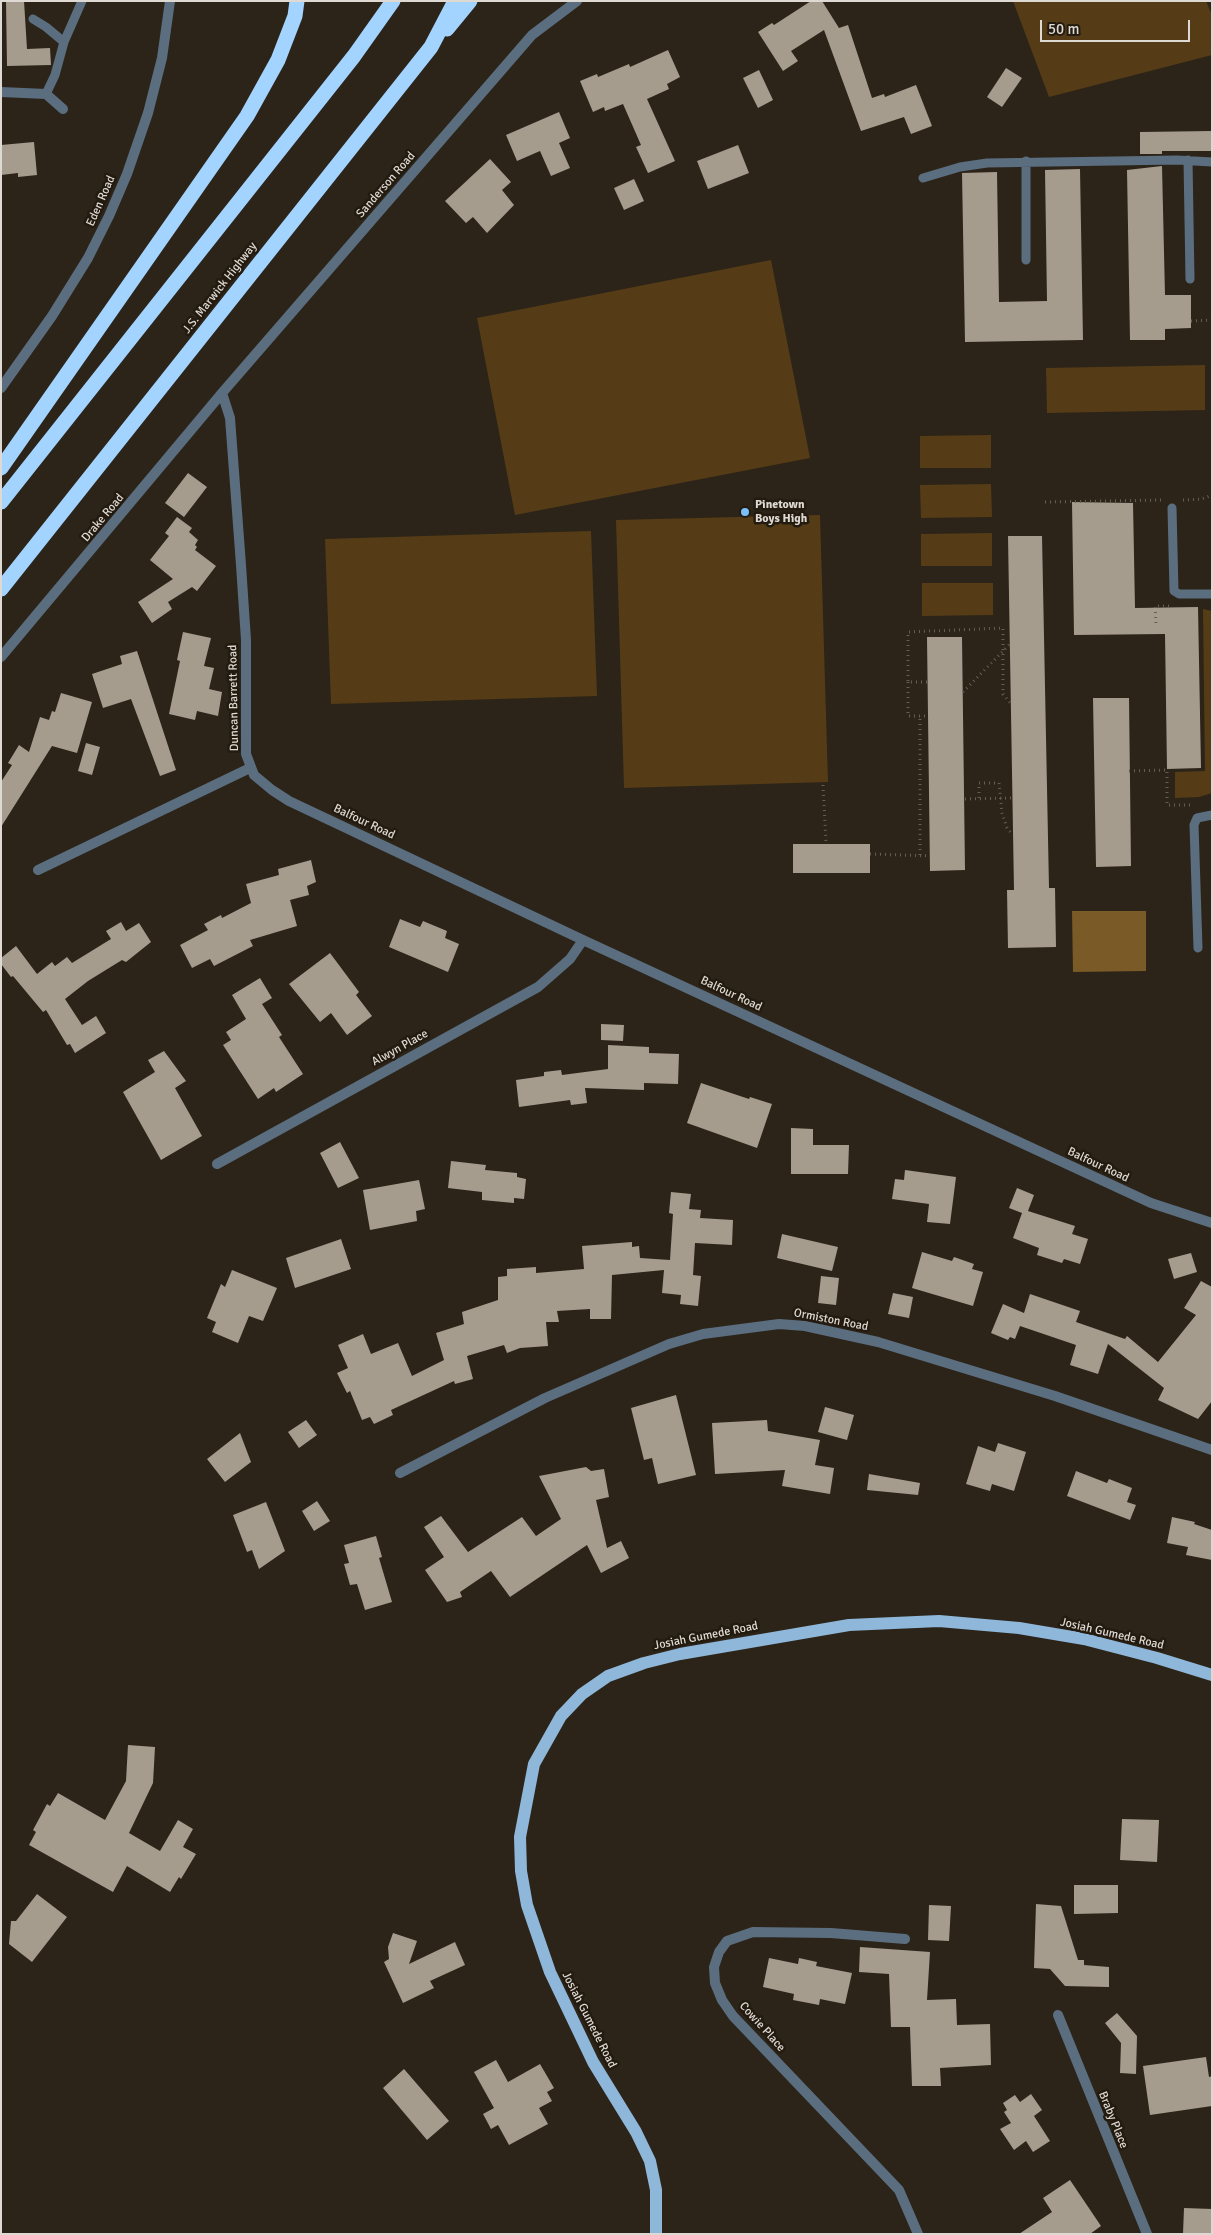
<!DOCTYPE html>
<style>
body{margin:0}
#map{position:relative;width:1213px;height:2235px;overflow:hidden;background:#2c2419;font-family:Signika,sans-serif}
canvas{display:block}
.frame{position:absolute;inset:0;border:2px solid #ded9d2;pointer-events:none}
.scale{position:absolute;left:1040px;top:20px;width:150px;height:22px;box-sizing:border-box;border:2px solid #ded9d2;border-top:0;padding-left:6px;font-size:15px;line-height:18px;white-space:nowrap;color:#ded9d2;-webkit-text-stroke:4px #231b10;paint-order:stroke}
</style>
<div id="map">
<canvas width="1213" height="2235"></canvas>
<div class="frame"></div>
<div class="scale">50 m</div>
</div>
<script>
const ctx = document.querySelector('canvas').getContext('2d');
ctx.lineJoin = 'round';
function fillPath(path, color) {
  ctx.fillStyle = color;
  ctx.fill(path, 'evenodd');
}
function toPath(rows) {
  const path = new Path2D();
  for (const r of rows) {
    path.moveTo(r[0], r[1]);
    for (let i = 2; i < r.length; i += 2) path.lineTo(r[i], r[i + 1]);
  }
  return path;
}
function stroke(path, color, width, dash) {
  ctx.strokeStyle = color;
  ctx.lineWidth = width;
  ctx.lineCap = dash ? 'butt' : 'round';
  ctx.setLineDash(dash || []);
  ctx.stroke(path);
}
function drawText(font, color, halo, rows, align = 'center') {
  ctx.font = font + ' Signika,sans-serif';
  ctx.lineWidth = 5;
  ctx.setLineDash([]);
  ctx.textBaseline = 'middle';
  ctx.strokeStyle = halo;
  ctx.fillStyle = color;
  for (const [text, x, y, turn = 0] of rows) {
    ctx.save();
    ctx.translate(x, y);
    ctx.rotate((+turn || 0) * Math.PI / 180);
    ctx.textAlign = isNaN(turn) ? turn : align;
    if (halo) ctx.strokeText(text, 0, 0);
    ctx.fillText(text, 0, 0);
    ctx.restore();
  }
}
fillPath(toPath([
 [1013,1,1206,1,1212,15,1212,55,1049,97],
 [771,260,810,458,515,515,477,318],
 [1205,365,1205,410,1047,413,1046,368],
 [991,435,991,468,920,468,920,436],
 [991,484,992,517,921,518,920,485],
 [820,515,828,782,624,788,616,520],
 [591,531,597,696,331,704,325,539],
 [992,533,992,566,921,566,921,534],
 [922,583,993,583,993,615,922,616],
 [1203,609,1212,611,1212,793,1199,797,1175,798,1175,772,1205,771]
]), '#553c16');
fillPath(toPath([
 [1072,911,1146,911,1146,971,1073,972]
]), '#7a5a27');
fillPath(toPath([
 [6,1,24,1,27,49,50,48,51,65,7,66],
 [811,1,822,1,839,28,848,25,872,98,884,94,885,97,916,85,932,126,911,134,904,117,861,131,824,30,791,51,798,61,783,71,758,32,772,23,774,25],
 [668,50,680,77,667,84,669,89,647,99,675,161,648,173,636,147,641,145,623,104,605,111,604,107,593,112,580,81,597,74,598,77,629,64,630,67],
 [1006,68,1022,78,1002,107,987,97],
 [759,70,773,100,758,108,743,78],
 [559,112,570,138,559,143,570,168,551,176,540,151,517,161,506,135],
 [1212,131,1212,151,1162,151,1162,154,1140,154,1140,132],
 [34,142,37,175,18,177,18,173,1,175,1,145],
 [738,145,749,173,708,189,697,161],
 [490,159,511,182,502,190,514,205,487,233,473,217,466,223,445,201],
 [1162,166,1165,295,1191,295,1191,328,1165,329,1165,340,1130,340,1127,170],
 [1080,169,1083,340,965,342,962,173,997,172,999,302,1047,301,1045,170],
 [634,179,644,201,624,210,614,188],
 [188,473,207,487,184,517,165,503],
 [1072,502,1133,503,1135,608,1198,607,1201,768,1167,769,1165,634,1074,635],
 [177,517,192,528,189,532,198,540,195,545,197,547,195,550,216,566,197,591,192,587,168,602,172,609,152,623,138,602,173,579,150,560,169,536,165,533],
 [1008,536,1042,536,1049,888,1055,888,1056,947,1008,948,1007,890,1014,890],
 [183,632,211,638,204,666,214,668,209,689,222,692,218,716,197,711,195,720,169,714,180,661,177,660],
 [927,637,962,637,965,870,930,871],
 [137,651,176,770,160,776,131,699,103,708,92,674,122,664,120,656],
 [61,693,92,702,77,753,52,746,1,827,1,782,12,765,8,763,19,745,29,752,40,717,49,720,52,711,55,712],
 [1093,698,1129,698,1131,866,1096,867],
 [86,743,100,747,92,775,78,771],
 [793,844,870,844,870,873,793,873],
 [311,860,316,882,307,886,309,895,290,900,297,926,250,940,253,946,214,966,210,959,192,968,180,945,208,930,204,924,221,915,222,918,251,903,246,884,279,875,278,869],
 [400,919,420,927,423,921,447,931,445,938,459,944,448,972,389,947],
 [121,922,126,931,139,923,151,942,126,962,122,960,88,981,65,999,82,1025,96,1016,106,1033,75,1053,70,1044,67,1045,46,1010,43,1012,13,976,11,977,1,964,1,958,16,946,37,974,52,962,55,966,67,957,72,963,111,939,106,931],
 [330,953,359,992,356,995,372,1016,347,1035,331,1013,320,1022,289,984],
 [260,978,272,998,262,1004,282,1035,279,1037,303,1074,276,1092,274,1088,258,1099,223,1045,231,1040,226,1032,246,1019,232,995],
 [601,1024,624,1025,623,1041,601,1040],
 [608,1045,649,1047,649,1053,679,1054,678,1084,644,1083,644,1090,585,1088,587,1103,571,1105,570,1100,519,1107,516,1080,544,1076,544,1072,561,1070,562,1075,608,1069],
 [164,1051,186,1081,175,1088,202,1136,161,1160,123,1092,155,1072,148,1060],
 [701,1083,749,1099,750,1097,772,1104,757,1148,687,1123],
 [791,1128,813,1129,813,1145,849,1145,848,1174,791,1174],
 [340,1142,359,1178,338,1188,320,1153],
 [451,1161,486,1165,485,1170,517,1173,517,1177,526,1179,524,1199,514,1198,514,1203,482,1200,482,1192,448,1188],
 [905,1170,956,1177,950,1224,927,1222,929,1204,892,1199,895,1179,904,1180],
 [419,1180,425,1209,416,1211,417,1221,370,1230,363,1190],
 [1017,1188,1034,1195,1028,1211,1075,1226,1072,1234,1088,1239,1080,1264,1064,1259,1062,1263,1037,1255,1039,1248,1013,1238,1022,1213,1009,1208],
 [671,1192,691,1194,689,1209,701,1210,700,1218,733,1220,732,1245,695,1243,693,1275,701,1276,698,1306,680,1304,681,1295,662,1293,664,1270,612,1275,611,1319,590,1319,590,1309,557,1311,559,1322,546,1322,548,1346,520,1348,507,1353,504,1345,467,1356,473,1379,455,1384,454,1381,391,1410,393,1415,374,1424,370,1417,362,1420,350,1391,347,1393,337,1373,348,1368,338,1345,363,1334,371,1354,398,1343,412,1376,444,1360,436,1333,464,1324,462,1312,498,1300,498,1277,507,1276,507,1269,536,1267,536,1273,584,1269,582,1246,632,1242,632,1247,639,1246,640,1258,670,1260,673,1214,669,1213],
 [782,1234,838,1247,832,1271,777,1258],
 [341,1239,351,1269,295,1288,286,1258],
 [922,1252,952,1261,954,1257,974,1264,972,1269,983,1272,973,1306,912,1288],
 [1191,1253,1197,1272,1174,1279,1168,1259],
 [232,1270,277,1288,263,1321,249,1316,238,1343,212,1332,216,1322,207,1318,221,1284,225,1287],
 [821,1276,839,1278,836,1305,818,1303],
 [1201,1281,1212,1287,1212,1401,1198,1419,1158,1400,1164,1388,1108,1344,1098,1374,1070,1365,1076,1345,1020,1326,1015,1339,1010,1337,1008,1340,991,1333,1003,1304,1024,1313,1030,1294,1080,1311,1076,1322,1125,1339,1127,1336,1158,1362,1196,1315,1184,1308],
 [893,1293,913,1297,909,1318,888,1314],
 [676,1395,696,1475,658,1484,652,1458,644,1460,631,1408],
 [825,1407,854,1415,847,1440,818,1432],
 [306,1420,317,1435,299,1448,288,1432],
 [767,1420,768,1431,820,1440,815,1465,834,1468,830,1494,782,1486,785,1470,715,1474,712,1423],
 [240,1433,251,1462,225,1482,207,1459],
 [998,1443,1026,1452,1014,1491,992,1484,990,1491,966,1484,978,1446,995,1452],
 [586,1467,591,1471,604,1469,609,1497,596,1500,607,1548,621,1541,629,1558,601,1573,587,1545,510,1597,491,1571,460,1592,462,1597,447,1602,425,1570,444,1557,424,1527,441,1516,468,1552,522,1517,536,1536,561,1519,539,1476],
 [1076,1471,1107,1483,1109,1479,1132,1488,1127,1502,1136,1505,1130,1520,1067,1496],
 [869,1474,920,1483,918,1495,867,1490],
 [317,1501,330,1521,314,1531,302,1511],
 [266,1502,285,1551,259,1569,252,1550,247,1552,233,1515],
 [1172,1517,1195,1522,1194,1524,1212,1530,1212,1560,1186,1555,1188,1547,1167,1543],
 [376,1536,382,1557,379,1558,392,1602,365,1610,357,1584,350,1585,344,1564,349,1563,344,1545],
 [128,1745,155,1747,153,1783,129,1833,160,1851,178,1820,193,1829,183,1847,196,1854,181,1879,179,1877,170,1892,127,1866,113,1892,29,1845,36,1832,33,1830,47,1804,50,1806,58,1793,105,1820,126,1781],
 [1122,1819,1159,1820,1157,1862,1120,1860],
 [1074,1885,1118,1885,1118,1913,1074,1914],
 [37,1894,67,1917,32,1962,9,1944,11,1921,16,1921],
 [1036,1904,1061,1906,1078,1960,1084,1960,1084,1965,1109,1967,1109,1987,1065,1986,1050,1969,1034,1968],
 [929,1905,951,1906,949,1941,928,1940],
 [393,1933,417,1941,409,1964,455,1942,465,1965,430,1981,434,1988,403,2003,384,1962,389,1959,388,1947],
 [860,1947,930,1952,927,2000,956,1999,957,2025,990,2024,991,2065,940,2068,941,2086,912,2086,910,2027,891,2027,889,1974,859,1972],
 [769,1958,798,1964,799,1958,817,1962,816,1966,852,1973,845,2004,820,1999,819,2005,793,2000,794,1994,763,1987],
 [1117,2013,1137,2036,1136,2074,1120,2073,1121,2043,1105,2023],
 [1206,2057,1209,2077,1212,2076,1212,2106,1150,2115,1143,2066],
 [496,2060,508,2082,540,2064,554,2088,547,2092,552,2101,539,2108,548,2124,509,2145,498,2125,491,2129,483,2114,494,2108,474,2072],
 [404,2069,449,2121,427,2140,383,2088],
 [1031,2094,1042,2110,1034,2116,1050,2141,1033,2152,1026,2141,1014,2150,1000,2129,1011,2123,1004,2112,1007,2110,1003,2103,1015,2095,1020,2102],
 [1070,2180,1101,2226,1090,2234,1019,2234,1052,2212,1043,2198],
 [1184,2208,1212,2209,1212,2234,1183,2234]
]), '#a69c8e');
stroke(toPath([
 [1191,321,1212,320],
 [1183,500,1202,499,1212,495],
 [1045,502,1162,500],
 [1156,623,1155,606,1170,606],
 [908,682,908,716,928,716],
 [927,682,908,682,908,632,1003,628,1003,694,1011,704],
 [963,692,1010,644],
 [1129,771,1167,770,1167,805,1190,805],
 [823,785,826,842],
 [979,798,979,783,999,783,1002,813,1007,828,1012,834],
 [965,799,1011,798],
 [870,854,930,856],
 [920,855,920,716]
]), '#655e54', 3, [1, 4]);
stroke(toPath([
 [33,19,46,27,64,42,55,75,46,94],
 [64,42,82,1],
 [1188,160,1190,279],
 [923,178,960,167,987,163,1177,160,1212,162],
 [1026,260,1026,161],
 [1172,508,1174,591,1179,594,1212,594],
 [1198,948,1194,825,1197,818,1212,815]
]), '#5b6e7f', 9);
stroke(toPath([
 [1,92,46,94,63,109],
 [1,388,52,316,88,258,109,216,127,174,148,113,162,58,170,1],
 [222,393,230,418,241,565,246,640,246,754,254,775,272,790,289,801,583,940,1151,1203,1212,1223],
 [1,657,222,393,532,35,577,1],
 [38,870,250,768],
 [217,1164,538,987,570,959,583,940],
 [400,1473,545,1398,669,1344,703,1334,779,1324,805,1326,878,1342,1055,1396,1212,1450],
 [905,1939,831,1933,753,1932,727,1941,719,1952,714,1967,715,1983,722,2000,733,2016,899,2190,918,2234],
 [1058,2015,1147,2234]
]), '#5b6e7f', 10);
stroke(toPath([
 [656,2234,656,2190,650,2161,636,2132,593,2062,550,1972,527,1905,521,1871,520,1837,534,1764,561,1716,582,1694,608,1676,644,1663,680,1654,849,1625,939,1621,1019,1628,1084,1639,1157,1658,1212,1675]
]), '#8eb7da', 12);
stroke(toPath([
 [447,29,470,1],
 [1,468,247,116,278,60,295,16,297,1],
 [1,502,354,56,393,1],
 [1,589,431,47,455,1]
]), '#a2d4ff', 15);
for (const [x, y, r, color] of [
 [745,512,5,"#7abff8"]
]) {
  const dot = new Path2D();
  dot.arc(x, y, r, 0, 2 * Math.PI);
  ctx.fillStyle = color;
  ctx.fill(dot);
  stroke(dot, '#231b10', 2);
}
drawText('12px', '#ded9d2', '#231b10', [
 ["Sanderson Road",386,185,-49],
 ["Eden Road",101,201,-66],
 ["J.S. Marwick Highway",220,288,-52],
 ["Drake Road",103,518,-50],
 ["Duncan Barrett Road",234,698,-91],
 ["Balfour Road",364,822,25],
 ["Balfour Road",731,994,25],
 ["Alwyn Place",400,1048,-29],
 ["Balfour Road",1098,1165,25],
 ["Ormiston Road",831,1320,11],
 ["Josiah Gumede Road",1112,1634,13],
 ["Josiah Gumede Road",706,1636,-11],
 ["Josiah Gumede Road",589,2020,63],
 ["Cowie Place",762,2027,48],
 ["Braby Place",1113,2120,68]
]);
drawText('bold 12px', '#ded9d2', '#231b10', [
 ["Pinetown",755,505],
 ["Boys High",755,519]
], 'left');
</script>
